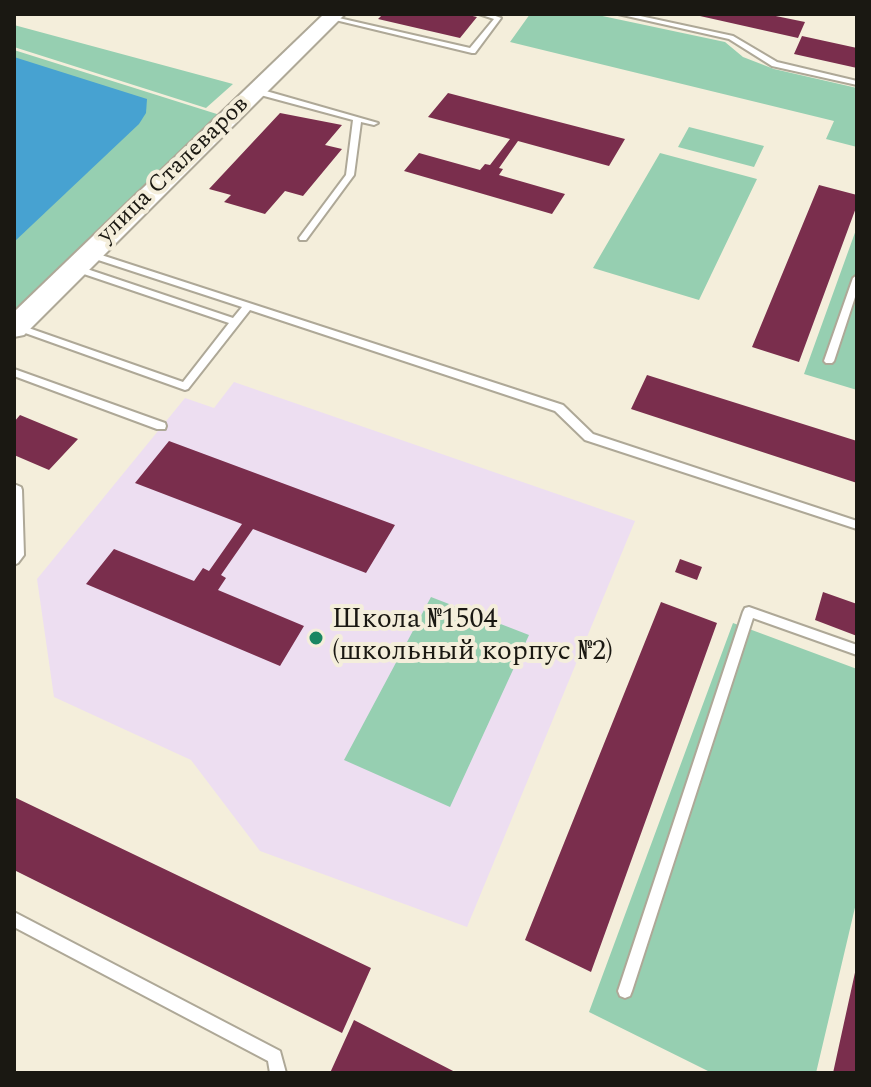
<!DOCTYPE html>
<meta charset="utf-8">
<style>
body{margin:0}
#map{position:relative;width:871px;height:1087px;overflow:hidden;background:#f4eedb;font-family:Spectral,serif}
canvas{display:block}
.frame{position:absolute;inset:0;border:16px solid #1a1812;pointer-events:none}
</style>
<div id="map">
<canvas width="871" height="1087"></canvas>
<div class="frame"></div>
</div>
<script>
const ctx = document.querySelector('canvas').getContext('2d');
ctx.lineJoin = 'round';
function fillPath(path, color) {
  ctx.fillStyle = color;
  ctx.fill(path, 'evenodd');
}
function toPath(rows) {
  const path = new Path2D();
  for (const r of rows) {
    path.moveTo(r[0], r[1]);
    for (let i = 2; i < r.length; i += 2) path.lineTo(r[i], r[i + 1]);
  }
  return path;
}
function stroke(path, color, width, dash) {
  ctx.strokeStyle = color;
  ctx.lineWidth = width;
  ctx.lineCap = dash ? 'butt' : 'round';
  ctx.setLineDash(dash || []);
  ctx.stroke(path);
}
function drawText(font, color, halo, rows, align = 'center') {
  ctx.font = font + ' Spectral,serif';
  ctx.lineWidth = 8;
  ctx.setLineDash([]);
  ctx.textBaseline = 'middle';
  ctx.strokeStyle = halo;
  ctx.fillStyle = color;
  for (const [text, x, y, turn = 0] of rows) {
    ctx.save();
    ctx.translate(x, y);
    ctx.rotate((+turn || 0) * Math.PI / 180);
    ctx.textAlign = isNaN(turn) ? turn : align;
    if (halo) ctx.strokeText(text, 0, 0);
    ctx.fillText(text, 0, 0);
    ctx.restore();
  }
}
fillPath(toPath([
 [234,382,635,521,467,927,260,851,191,760,54,697,37,579,185,398,214,408]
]), '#eddef1');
fillPath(toPath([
 [530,14,593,14,725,42,743,57,774,69,857,88,857,147,826,139,834,121,510,42],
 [14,25,233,84,206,108,14,47],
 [14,50,220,115,14,314],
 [689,127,764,146,754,167,678,147],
 [660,153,757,179,699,300,593,268],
 [857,227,857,390,804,374],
 [431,597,529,635,450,807,344,760],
 [733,623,857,669,857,899,816,1073,712,1073,589,1012]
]), '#96cfb1');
fillPath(toPath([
 [14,57,147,99,146,113,139,124,14,242]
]), '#47a2d1');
fillPath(toPath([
 [383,14,464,14,477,17,460,38,378,19],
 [691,14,766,14,805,22,798,38],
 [802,36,857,48,857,68,794,54],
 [448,93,532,115,625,139,609,166,518,141,499,168,503,169,499,175,565,194,552,214,404,171,419,153,480,170,485,164,490,165,510,139,428,117],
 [280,113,342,125,325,145,342,149,303,196,285,191,265,214,224,202,231,195,209,189],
 [819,185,857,195,857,205,799,362,752,347],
 [647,375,857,441,857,483,631,409],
 [20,415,78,439,49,470,14,455,14,422],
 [169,441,395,525,366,573,253,529,221,575,226,578,218,590,304,626,280,666,86,584,114,549,194,581,203,568,209,571,242,524,135,483],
 [680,559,702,567,697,580,675,572],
 [823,592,857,604,857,636,815,620],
 [661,602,717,623,591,972,525,940],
 [14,797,371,968,342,1033,14,870],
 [856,968,857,1073,833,1073],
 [354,1020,457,1073,330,1073]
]), '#7a2e4d');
const service = toPath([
 [479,14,490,14,501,18,475,53,472,53,327,18,330,16,470,48,494,19,479,14],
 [618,14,631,14,733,36,777,62,857,81,857,85,772,66,729,39,618,14],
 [253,89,259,89,378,123,374,125,361,122,354,175,306,240,300,240,299,238,346,175,353,120,253,93,253,89],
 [89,251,563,405,593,434,857,521,857,529,585,440,555,411,250,310,188,389,185,390,14,329,14,325,20,325,183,382,229,323,72,270,72,266,78,266,233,318,242,307,86,256,86,252,89,251],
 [857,275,857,291,834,361,832,363,826,363,824,361,853,278,857,275],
 [14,369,165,423,166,426,165,429,157,429,14,376,14,369],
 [14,484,21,487,22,490,24,555,18,563,14,565,14,484],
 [749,607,857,645,857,655,753,618,632,991,630,996,625,998,620,996,618,991,743,612,745,608,749,607],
 [14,912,280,1051,286,1073,270,1073,268,1061,14,927,14,912]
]);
const secondary = toPath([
 [324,14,345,14,24,335,14,337,14,312,324,14]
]);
stroke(service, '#aea897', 4);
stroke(secondary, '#aea897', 4);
fillPath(service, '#fff');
fillPath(secondary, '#fff');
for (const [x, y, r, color] of [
 [316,638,8,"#1a8663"]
]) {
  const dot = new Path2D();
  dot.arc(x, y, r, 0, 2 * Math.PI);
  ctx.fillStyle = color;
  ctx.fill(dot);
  stroke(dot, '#f4eedb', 3);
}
drawText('24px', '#1a1812', '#f4eedb', [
 ["улица Сталеваров",174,171,-44]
]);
drawText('28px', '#1a1812', '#f4eedb', [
 ["Школа №1504",332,622],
 ["(школьный корпус №2)",332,654]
], 'left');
</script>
